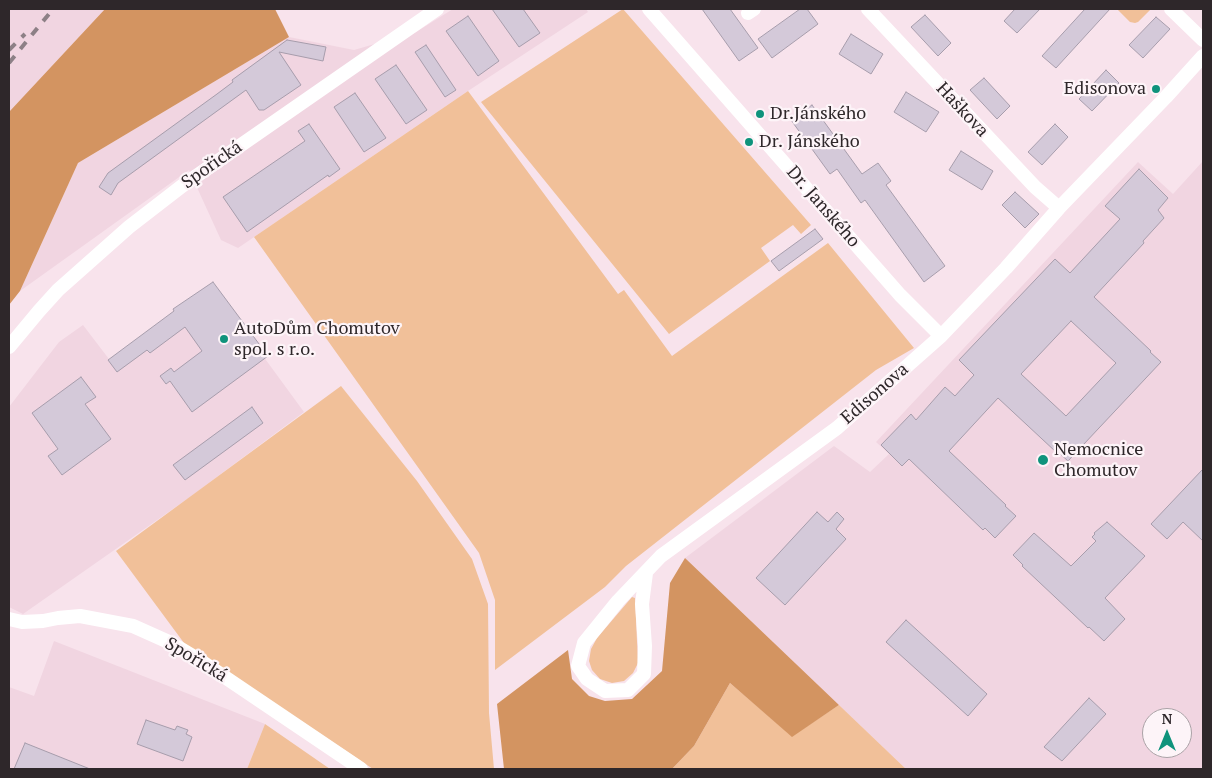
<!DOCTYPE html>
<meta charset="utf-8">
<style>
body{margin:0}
#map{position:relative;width:1212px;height:778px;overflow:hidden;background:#f8e3ec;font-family:"PT Serif",serif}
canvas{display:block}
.frame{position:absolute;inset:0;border:10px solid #2e272a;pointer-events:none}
.north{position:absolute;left:1142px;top:708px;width:50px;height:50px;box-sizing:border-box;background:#fdf4f8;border:1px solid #aaa2a6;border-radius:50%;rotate:0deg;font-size:14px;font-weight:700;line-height:20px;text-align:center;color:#2e272a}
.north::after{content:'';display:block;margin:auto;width:18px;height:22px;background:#0f937c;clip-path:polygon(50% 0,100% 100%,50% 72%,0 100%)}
</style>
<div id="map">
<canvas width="1212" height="778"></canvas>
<div class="frame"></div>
<div class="north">N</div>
</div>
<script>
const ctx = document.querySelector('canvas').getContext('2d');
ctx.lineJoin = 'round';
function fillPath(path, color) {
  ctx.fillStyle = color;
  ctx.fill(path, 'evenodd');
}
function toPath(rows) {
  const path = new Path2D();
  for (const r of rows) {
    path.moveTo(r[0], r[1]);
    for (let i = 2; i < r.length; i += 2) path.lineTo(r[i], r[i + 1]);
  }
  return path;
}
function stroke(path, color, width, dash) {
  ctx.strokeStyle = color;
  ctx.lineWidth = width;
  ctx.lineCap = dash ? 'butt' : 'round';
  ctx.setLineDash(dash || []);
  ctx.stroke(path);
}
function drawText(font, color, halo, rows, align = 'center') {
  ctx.font = font + ' "PT Serif",serif';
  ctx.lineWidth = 4.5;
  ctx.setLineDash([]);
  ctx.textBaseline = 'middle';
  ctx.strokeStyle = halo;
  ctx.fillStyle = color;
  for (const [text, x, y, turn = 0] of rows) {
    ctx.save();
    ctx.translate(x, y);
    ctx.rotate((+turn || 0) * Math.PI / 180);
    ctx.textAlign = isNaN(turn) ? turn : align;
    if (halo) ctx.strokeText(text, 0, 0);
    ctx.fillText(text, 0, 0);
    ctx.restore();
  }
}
fillPath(toPath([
 [9,9,105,9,9,112],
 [453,9,586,9,588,12,468,91,238,248,221,240,189,170,20,291,78,163,289,37,354,50,416,32],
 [1203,161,1203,769,906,769,685,558,834,446,870,472,889,454,876,442,1138,162,1173,194],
 [1152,718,1182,718,1182,748,1152,748],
 [214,289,304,412,190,497,23,614,9,607,9,407,59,342,83,325,112,363],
 [54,641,265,724,247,769,9,769,9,687,34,696]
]), '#f1d5e1');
fillPath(toPath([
 [623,9,811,225,801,234,793,225,761,248,770,261,669,334,481,102],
 [1117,9,1151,9,1138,22,1135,23,1130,22],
 [468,91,618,294,624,290,672,356,828,243,914,348,876,370,626,566,605,587,495,670,495,600,479,553,254,237],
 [341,386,417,481,472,559,488,604,489,713,494,769,373,769,184,643,116,551],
 [632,597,635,598,638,663,633,673,624,681,612,683,600,679,592,670,589,661,591,649,597,638],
 [730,683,792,736,839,705,906,769,672,769,694,746],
 [265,724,330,769,247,769]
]), '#f1c099');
fillPath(toPath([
 [105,9,275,9,289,37,78,163,20,291,9,305,9,112],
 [685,558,839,705,792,737,730,683,694,746,672,769,504,769,497,704,568,650,572,679,589,696,605,701,632,699,662,671,670,583]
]), '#d39461');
const building = toPath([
 [492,9,523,9,540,33,519,47,492,9],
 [702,9,730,9,758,48,739,61,702,9],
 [800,9,807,9,818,24,772,58,758,39,800,9],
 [1015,9,1040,9,1017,33,1004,21,1015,9],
 [1085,9,1110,9,1056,68,1042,56,1085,9],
 [925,15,951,43,938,56,911,27,925,15],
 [468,16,499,61,478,76,446,31,468,16],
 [1156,17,1170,29,1143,58,1129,45,1156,17],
 [851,34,883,54,871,74,839,54,851,34],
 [287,40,326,47,323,61,279,52,301,85,264,110,259,110,246,90,118,183,111,195,99,187,108,173,217,94,233,82,232,80,287,40],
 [426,45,456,90,445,97,415,52,426,45],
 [396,65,427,110,406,124,375,79,396,65],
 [1106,70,1119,83,1092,111,1079,99,1106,70],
 [984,78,1010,106,997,119,970,90,984,78],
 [906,92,939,112,926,132,894,112,906,92],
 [355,93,386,138,364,152,334,107,355,93],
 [812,105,862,174,878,163,891,181,886,185,945,266,924,282,865,200,861,203,837,169,830,174,791,120,812,105],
 [309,124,340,169,329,177,328,175,247,232,223,197,305,141,298,131,309,124],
 [1055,124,1068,137,1042,165,1028,152,1055,124],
 [961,151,993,171,982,190,949,170,961,151],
 [1139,169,1168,198,1158,210,1164,218,1143,241,1144,243,1094,297,1151,351,1150,352,1161,362,1068,461,1057,451,1056,452,998,398,949,451,1006,505,1005,506,1016,516,995,538,985,528,983,530,909,459,902,466,881,445,911,414,916,420,945,387,955,396,974,375,959,360,1055,259,1070,273,1120,219,1105,206,1139,169],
 [1071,321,1116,363,1066,416,1021,374,1071,321],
 [1015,192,1039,214,1025,228,1002,205,1015,192],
 [815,229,823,239,779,271,771,261,815,229],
 [213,282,268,356,192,412,170,381,166,384,160,376,171,368,174,372,202,351,185,327,150,353,147,350,117,372,108,360,174,311,173,309,213,282],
 [81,377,96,397,85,404,111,439,62,475,48,456,58,449,32,413,81,377],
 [252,407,263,423,185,480,173,465,252,407],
 [1203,469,1203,541,1183,522,1167,539,1151,524,1203,469],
 [817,512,828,522,837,512,844,519,836,529,846,539,785,605,756,578,817,512],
 [1107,522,1145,556,1105,598,1125,619,1104,641,1089,627,1088,628,1022,566,1023,565,1013,555,1034,533,1071,566,1096,541,1092,537,1095,534,1094,533,1107,522],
 [906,620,987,694,968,716,886,642,906,620],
 [1089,698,1106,714,1062,761,1044,747,1089,698],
 [146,720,175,730,177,726,188,730,186,734,192,737,183,761,137,744,146,720],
 [25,743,90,769,14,769,25,743]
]);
fillPath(building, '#d4c9d9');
stroke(building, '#a79dac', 1);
stroke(toPath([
 [649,9,900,295,941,336],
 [868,9,1035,187,1059,208],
 [1171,9,1203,40],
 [748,13,754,9],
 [9,347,39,311,58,290,129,227,182,186,437,9],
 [646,573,642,604,645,646,644,674,628,690,605,691,587,679,578,666,584,643,618,601,661,556,837,428,941,336,1006,268,1059,208,1166,97,1203,56],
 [9,619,22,622,43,621,58,618,80,616,133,626,171,643,201,661,361,769]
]), '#fff', 14);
stroke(toPath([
 [9,50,25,34],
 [9,63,53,9]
]), '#8d8086', 4, [9, 9]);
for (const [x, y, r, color] of [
 [1156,89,5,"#0f937c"],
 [760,114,5,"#0f937c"],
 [749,142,5,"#0f937c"],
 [224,339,5,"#0f937c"],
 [1043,460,6,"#0f937c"]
]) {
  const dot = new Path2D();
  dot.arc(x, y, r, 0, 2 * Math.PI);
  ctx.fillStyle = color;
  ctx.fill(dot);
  stroke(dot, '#fdf4f8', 2);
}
drawText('18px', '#2e272a', '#fdf4f8', [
 ["Edisonova",1146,89,"right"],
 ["Dr.Jánského",770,114],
 ["Dr. Jánského",759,142],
 ["AutoDům Chomutov",234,329],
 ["spol. s r.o.",234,350],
 ["Nemocnice",1054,450],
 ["Chomutov",1054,471]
], 'left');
drawText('18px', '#2e272a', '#fdf4f8', [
 ["Haškova",962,110,47],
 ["Spořická",212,165,-35],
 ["Dr. Janského",823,207,49],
 ["Edisonova",875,394,-41],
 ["Spořická",196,660,31]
]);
</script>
